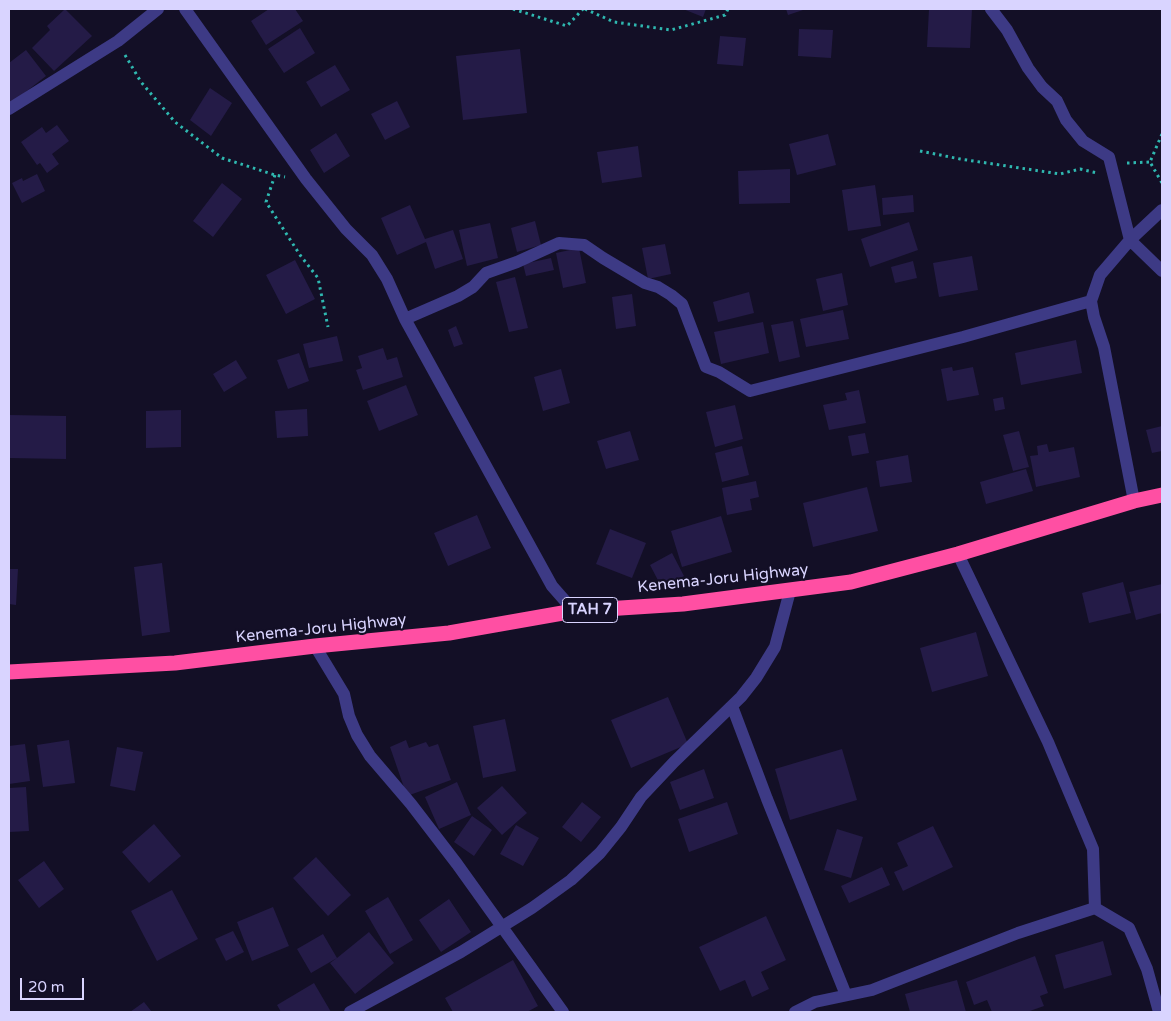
<!DOCTYPE html>
<style>
body{margin:0}
#map{position:relative;width:1171px;height:1021px;overflow:hidden;background:#130f26;font-family:"Varela Round",sans-serif}
canvas{display:block}
.frame{position:absolute;inset:0;border:10px solid #d9d4ff;pointer-events:none}
.scale{position:absolute;left:20px;top:978px;width:64px;height:22px;box-sizing:border-box;border:2px solid #d9d4ff;border-top:0;padding-left:6px;font-size:15px;line-height:18px;white-space:nowrap;color:#d9d4ff;-webkit-text-stroke:4px #130f26;paint-order:stroke}
</style>
<div id="map">
<canvas width="1171" height="1021"></canvas>
<div class="frame"></div>
<div class="scale">20 m</div>
</div>
<script>
const ctx = document.querySelector('canvas').getContext('2d');
ctx.lineJoin = 'round';
function fillPath(path, color) {
  ctx.fillStyle = color;
  ctx.fill(path, 'evenodd');
}
function toPath(rows) {
  const path = new Path2D();
  for (const r of rows) {
    path.moveTo(r[0], r[1]);
    for (let i = 2; i < r.length; i += 2) path.lineTo(r[i], r[i + 1]);
  }
  return path;
}
function stroke(path, color, width, dash) {
  ctx.strokeStyle = color;
  ctx.lineWidth = width;
  ctx.lineCap = dash ? 'butt' : 'round';
  ctx.setLineDash(dash || []);
  ctx.stroke(path);
}
function drawText(font, color, halo, rows, align = 'center') {
  ctx.font = font + ' "Varela Round",sans-serif';
  ctx.lineWidth = 4.5;
  ctx.setLineDash([]);
  ctx.textBaseline = 'middle';
  ctx.strokeStyle = halo;
  ctx.fillStyle = color;
  for (const [text, x, y, turn = 0] of rows) {
    ctx.save();
    ctx.translate(x, y);
    ctx.rotate((+turn || 0) * Math.PI / 180);
    ctx.textAlign = isNaN(turn) ? turn : align;
    if (halo) ctx.strokeText(text, 0, 0);
    ctx.fillText(text, 0, 0);
    ctx.restore();
  }
}
fillPath(toPath([
 [65,9,92,36,54,71,32,48,50,30,47,26],
 [269,9,295,9,303,21,266,45,251,21],
 [683,9,706,9,703,17],
 [786,9,806,9,788,15],
 [929,9,972,9,970,48,927,47],
 [300,28,315,53,284,73,268,49],
 [799,29,833,30,831,58,798,56],
 [720,36,746,38,743,66,717,64],
 [520,49,527,113,463,120,456,56],
 [26,50,46,76,9,105,9,63],
 [335,65,350,90,321,107,306,82],
 [210,88,232,103,211,136,190,120],
 [397,101,410,127,385,140,371,114],
 [57,125,69,141,52,154,59,164,47,173,40,163,37,165,21,142,42,127,46,133],
 [336,133,350,156,324,173,310,150],
 [828,134,836,165,797,175,789,144],
 [638,146,642,177,602,183,597,152],
 [790,169,790,203,739,204,738,171],
 [37,174,45,191,22,203,12,183,22,178,23,181],
 [222,183,242,199,213,237,193,221],
 [875,185,881,226,848,231,842,190],
 [913,195,914,212,883,215,882,198],
 [410,205,425,239,453,230,463,259,435,269,426,242,397,255,381,218],
 [535,221,541,245,517,252,511,228],
 [909,222,918,250,870,267,861,239],
 [490,223,498,258,467,266,459,230],
 [665,244,671,274,648,279,642,248],
 [579,248,586,283,563,288,556,253],
 [972,256,978,290,939,297,933,263],
 [551,258,554,270,526,276,523,264],
 [295,260,315,299,286,314,266,275],
 [913,261,917,278,895,283,891,267],
 [842,273,848,305,823,311,816,279],
 [515,277,528,328,509,332,496,282],
 [749,292,754,313,718,322,713,302],
 [632,294,636,326,616,329,612,297],
 [843,310,849,339,806,347,800,319],
 [793,321,800,357,779,362,771,325],
 [763,322,769,353,721,364,714,332],
 [456,326,463,344,454,347,448,330],
 [337,336,343,361,309,368,303,344],
 [1076,340,1082,373,1021,385,1015,353],
 [383,348,387,360,397,357,403,377,363,390,356,370,362,368,358,356],
 [299,353,309,381,288,389,277,360],
 [236,360,247,378,224,392,213,374],
 [952,367,953,371,973,367,979,395,947,401,941,369],
 [561,369,570,403,543,411,534,377],
 [406,385,418,415,379,431,367,401],
 [859,390,866,423,829,430,823,405,847,400,845,393],
 [1003,397,1005,409,995,411,993,399],
 [735,405,743,439,715,447,706,412],
 [307,409,308,436,277,438,275,411],
 [181,410,181,447,146,448,146,411],
 [9,415,66,416,66,459,9,458],
 [1162,426,1162,451,1152,453,1146,430],
 [630,431,639,460,606,469,597,441],
 [1019,431,1029,467,1013,471,1003,435],
 [865,433,869,453,852,456,848,436],
 [1047,444,1049,452,1074,447,1080,477,1036,487,1030,456,1038,455,1037,446],
 [742,446,749,475,722,482,715,453],
 [908,455,912,482,880,487,876,461],
 [1026,469,1033,491,986,504,980,482],
 [756,481,759,497,750,499,752,510,727,515,722,488],
 [867,487,878,531,813,547,803,503],
 [477,515,491,548,448,566,434,533],
 [721,516,732,552,682,567,671,531],
 [610,529,646,543,632,578,596,564],
 [672,553,684,576,662,588,650,565],
 [162,563,170,632,142,636,134,567],
 [9,569,18,569,16,605,9,604],
 [1123,582,1131,613,1089,623,1082,593],
 [1162,584,1162,613,1136,620,1129,592],
 [976,632,988,676,932,692,920,648],
 [668,697,688,744,631,768,611,720],
 [505,719,516,771,483,778,473,726],
 [69,740,75,783,43,787,37,745],
 [406,740,409,748,426,742,429,747,438,744,451,780,407,796,390,747],
 [25,744,30,781,9,784,9,746],
 [117,747,143,752,135,791,110,786],
 [842,749,857,800,790,820,775,769],
 [704,769,714,798,680,810,670,782],
 [457,782,471,815,439,829,425,797],
 [502,786,527,813,502,835,477,808],
 [26,787,29,831,9,832,9,788],
 [582,802,601,817,581,842,562,827],
 [727,802,738,834,689,852,678,819],
 [472,816,492,830,474,856,454,842],
 [154,824,181,856,149,883,122,852],
 [516,825,539,838,523,866,500,854],
 [933,826,953,867,903,891,894,872,908,866,897,843],
 [837,829,863,837,851,878,824,870],
 [316,857,351,895,328,916,293,878],
 [44,861,64,889,39,908,18,880],
 [882,867,890,885,849,903,841,886],
 [172,890,198,939,157,961,131,911],
 [388,897,413,940,390,954,365,911],
 [449,899,471,932,441,952,419,920],
 [273,907,289,946,252,961,237,922],
 [766,916,786,960,761,972,769,989,752,997,745,980,720,991,699,947],
 [233,931,244,952,226,961,215,939],
 [369,932,394,963,355,994,330,963,337,958,311,973,297,949,323,934,337,958],
 [1103,941,1112,975,1064,989,1055,955],
 [1035,956,1048,993,1040,996,1044,1006,1027,1012,992,1012,987,1000,974,1005,966,982],
 [513,960,538,1006,527,1012,453,1012,445,998],
 [957,980,966,1012,910,1012,905,994],
 [314,983,331,1012,281,1012,277,1005],
 [144,1002,152,1012,130,1012]
]), '#241b47');
stroke(toPath([
 [513,9,567,26,583,9],
 [585,9,614,22,671,30,725,15,728,9],
 [125,55,141,82,175,122,222,158,275,175,285,177],
 [1162,134,1150,162,1162,183],
 [920,151,960,159,1060,174,1080,169,1097,173],
 [1127,163,1150,162],
 [275,175,266,202,300,255,318,278,328,327]
]), '#2fb8b0', 3, [2.5, 4]);
stroke(toPath([
 [185,9,306,179,346,229,372,255,387,279,405,319,552,586,574,611],
 [991,9,1007,30,1028,68,1042,87,1057,101,1066,120,1083,141,1109,157,1130,240,1162,271],
 [9,109,118,41,158,9],
 [405,319,458,296,473,287,486,273,517,262,559,243,584,245,603,258,645,283,658,287,671,295,682,304,706,367,719,372,750,391,963,337,1091,301],
 [1134,501,1104,347,1094,317,1091,301,1100,275,1130,240,1162,210],
 [958,554,1048,742,1093,849,1095,908,1129,928,1147,969,1159,1012],
 [315,646,344,694,349,716,357,735,370,756,411,804,457,864,563,1012],
 [732,706,767,799,846,995],
 [350,1012,461,952,532,908,571,880,600,853,621,827,641,797,674,762,741,697,756,678,775,647,790,591],
 [795,1012,815,1002,872,990,1018,933,1095,908]
]), '#3d3a85', 12);
stroke(toPath([
 [9,672,175,663,315,646,449,633,574,611,683,604,851,582,958,554,1134,501,1162,495]
]), '#ff4fa3', 15);
for (const [x, y, w] of [
 [590,610,55]
]) {
  const box = new Path2D();
  box.roundRect(x - w / 2, y - 12.5, w, 25, 4);
  ctx.fillStyle = '#130f26';
  ctx.fill(box);
  stroke(box, '#d9d4ff', 1);
}
drawText('bold 15px', '#d9d4ff', null, [
 ["TAH 7",590,610]
]);
drawText('16px', '#d9d4ff', '#130f26', [
 ["Kenema-Joru Highway",723,579,-6],
 ["Kenema-Joru Highway",321,629,-6]
]);
</script>
